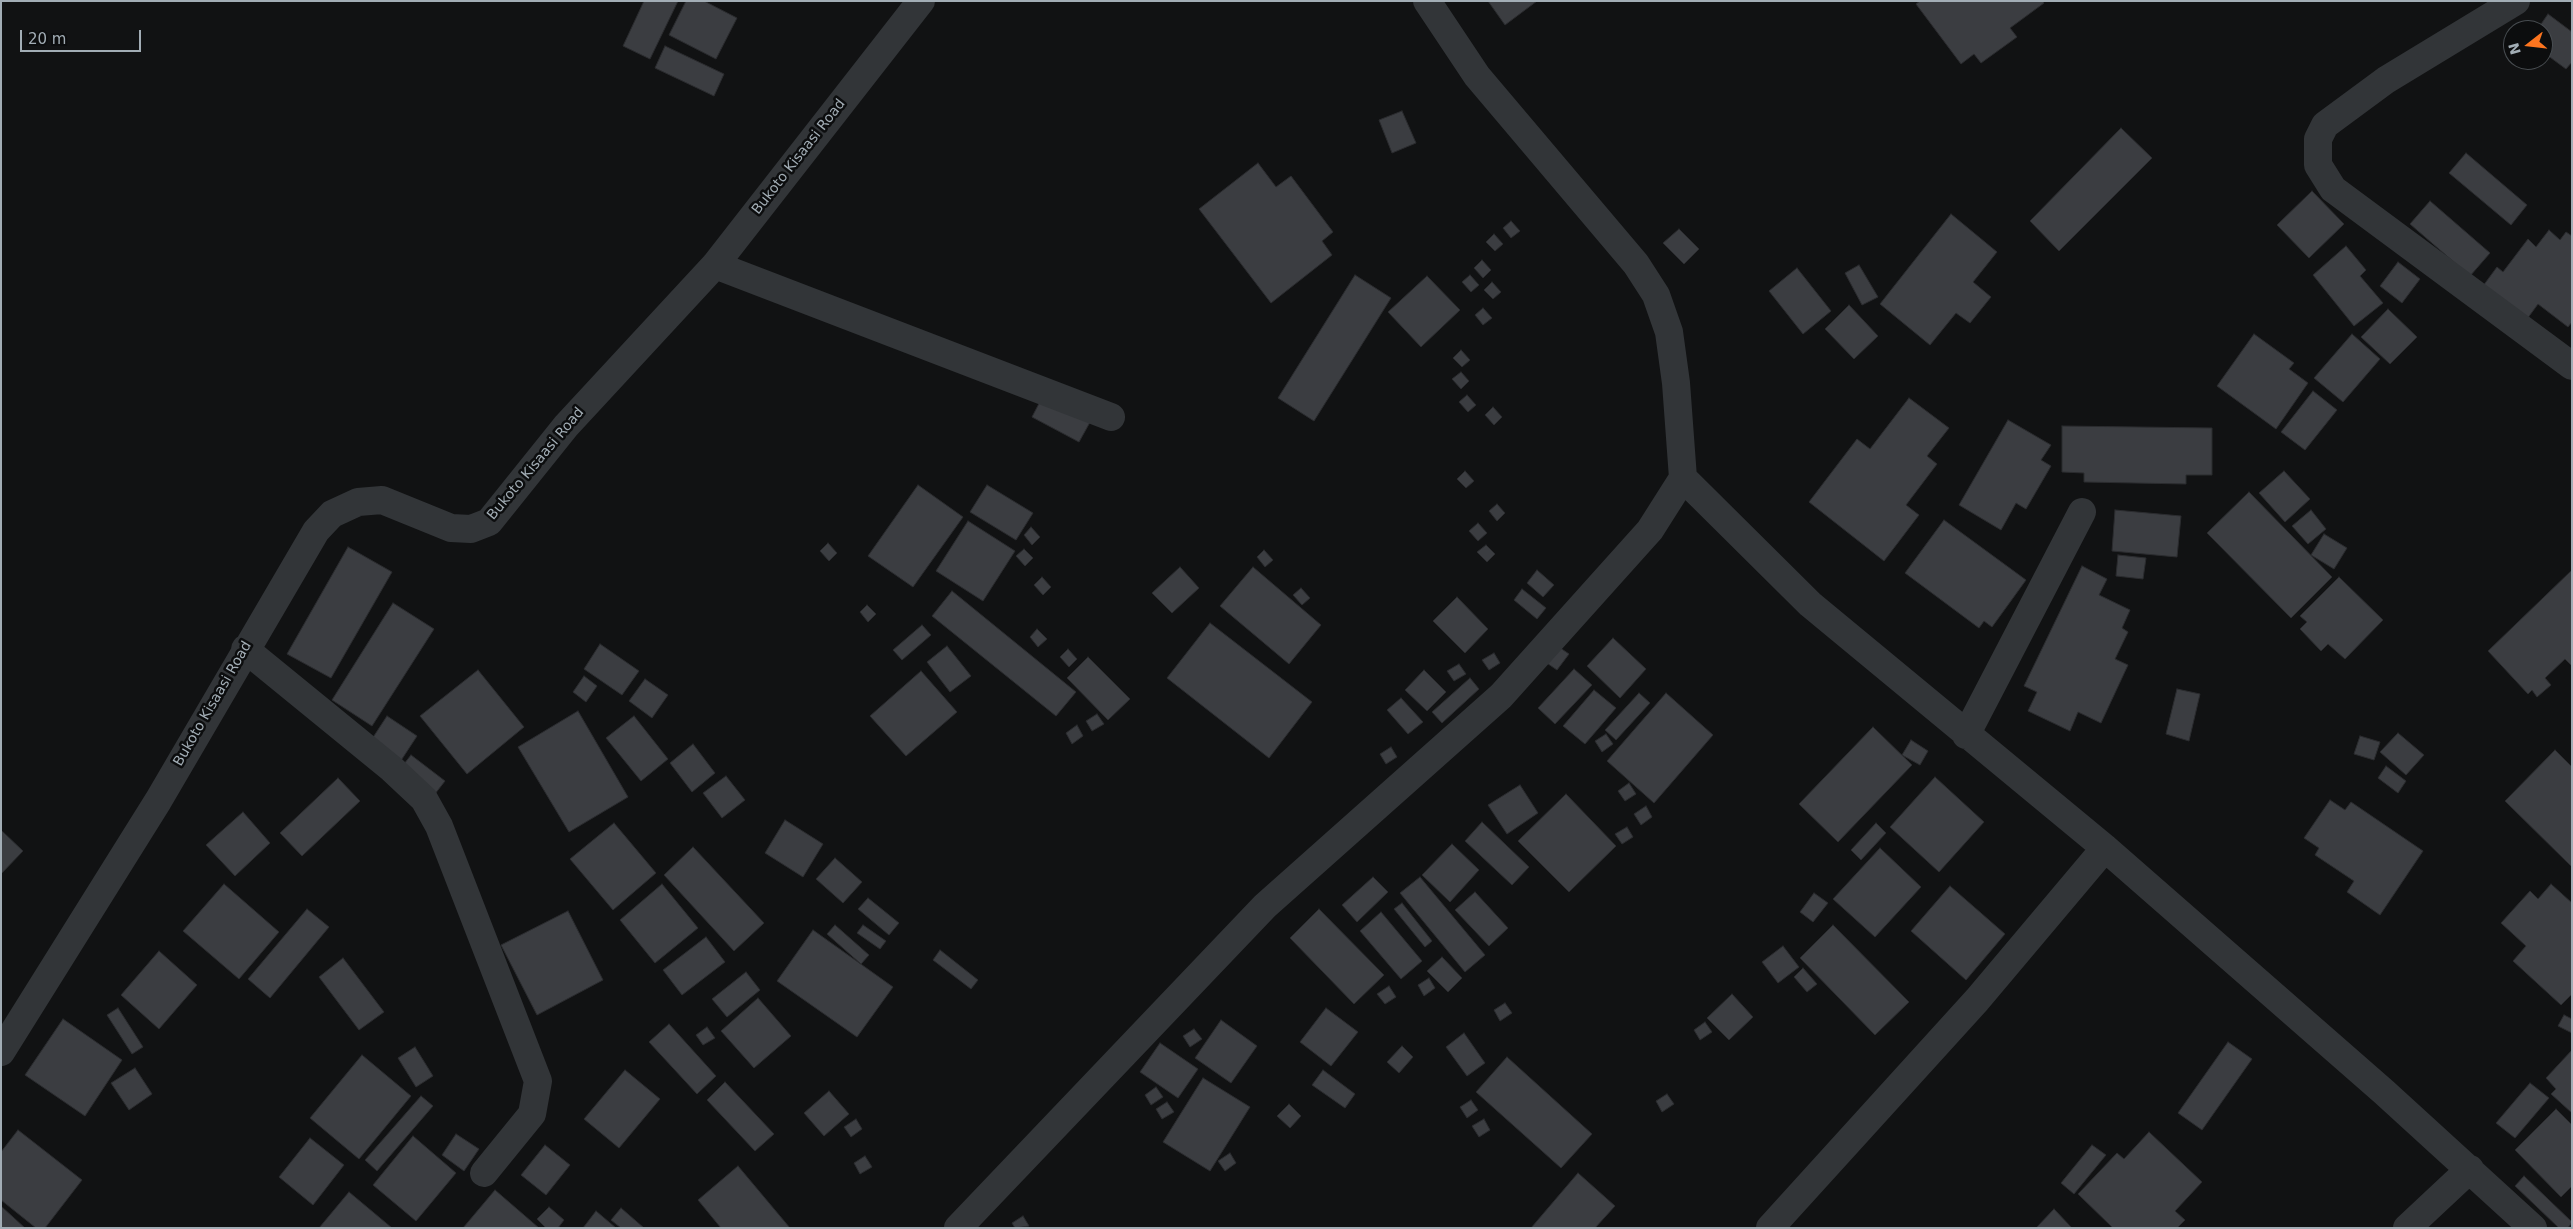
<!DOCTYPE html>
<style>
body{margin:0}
#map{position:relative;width:2573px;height:1229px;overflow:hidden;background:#111213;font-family:"DejaVu Sans",sans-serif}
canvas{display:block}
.frame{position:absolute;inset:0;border:2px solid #a2adb5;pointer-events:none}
.north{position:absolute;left:2503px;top:20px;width:50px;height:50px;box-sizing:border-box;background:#0c0d0e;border:1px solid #484d51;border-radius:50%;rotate:254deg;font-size:14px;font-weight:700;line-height:20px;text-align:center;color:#a2adb5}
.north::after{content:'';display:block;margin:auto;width:18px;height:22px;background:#fd751f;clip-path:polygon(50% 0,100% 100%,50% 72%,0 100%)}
.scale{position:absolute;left:20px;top:30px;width:121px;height:22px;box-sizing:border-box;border:2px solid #a2adb5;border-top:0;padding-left:6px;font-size:15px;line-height:18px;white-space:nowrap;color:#a2adb5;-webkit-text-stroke:4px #0c0d0e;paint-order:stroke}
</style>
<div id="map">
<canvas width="2573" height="1229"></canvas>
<div class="frame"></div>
<div class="north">N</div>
<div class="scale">20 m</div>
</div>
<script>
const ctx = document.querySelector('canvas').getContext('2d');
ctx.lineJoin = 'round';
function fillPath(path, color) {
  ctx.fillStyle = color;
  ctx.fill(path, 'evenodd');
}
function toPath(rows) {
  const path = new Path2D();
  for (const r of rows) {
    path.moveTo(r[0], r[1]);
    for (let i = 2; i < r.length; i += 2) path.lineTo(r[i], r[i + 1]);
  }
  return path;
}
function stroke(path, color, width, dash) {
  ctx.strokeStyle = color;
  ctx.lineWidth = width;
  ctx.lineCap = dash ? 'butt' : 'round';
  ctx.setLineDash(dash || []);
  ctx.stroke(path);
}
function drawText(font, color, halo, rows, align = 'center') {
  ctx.font = font + ' "DejaVu Sans",sans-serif';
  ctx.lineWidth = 5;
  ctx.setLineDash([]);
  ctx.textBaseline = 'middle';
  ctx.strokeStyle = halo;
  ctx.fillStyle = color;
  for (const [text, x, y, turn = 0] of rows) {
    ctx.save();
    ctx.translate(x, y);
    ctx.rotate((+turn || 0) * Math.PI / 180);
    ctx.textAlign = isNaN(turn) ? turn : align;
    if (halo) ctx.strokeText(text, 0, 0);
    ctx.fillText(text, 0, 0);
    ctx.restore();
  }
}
const building = toPath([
 [644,1,678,1,650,59,623,46,644,1],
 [686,1,704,1,737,18,716,59,669,35,686,1],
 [1488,1,1537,1,1505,25,1488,1],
 [1920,1,2042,1,2044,3,2010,28,2017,37,1981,63,1974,54,1961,64,1916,4,1920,1],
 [2548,14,2572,32,2572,62,2566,69,2543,52,2543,30,2537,30,2548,14],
 [665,46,724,74,714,96,655,68,665,46],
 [1402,111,1416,143,1392,153,1379,120,1402,111],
 [2121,128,2152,158,2059,251,2030,221,2121,128],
 [2466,153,2527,205,2511,225,2449,173,2466,153],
 [1258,163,1276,187,1291,176,1333,232,1322,241,1332,255,1271,303,1199,209,1258,163],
 [2312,191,2344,224,2309,258,2277,225,2312,191],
 [2430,201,2490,253,2470,276,2410,224,2430,201],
 [1951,214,1997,252,1973,282,1991,297,1970,323,1956,313,1930,345,1880,304,1951,214],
 [1511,221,1520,231,1511,238,1503,228,1511,221],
 [1679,229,1699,249,1684,264,1663,243,1679,229],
 [2549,230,2560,240,2566,232,2572,236,2572,322,2568,327,2538,304,2527,319,2483,286,2497,267,2503,272,2528,239,2536,247,2549,230],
 [1494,234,1503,244,1495,251,1486,242,1494,234],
 [2346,246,2366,270,2360,276,2383,303,2354,326,2313,275,2346,246],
 [1482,260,1491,270,1483,278,1474,268,1482,260],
 [2398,262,2420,279,2402,303,2380,286,2398,262],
 [1859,265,1878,297,1862,305,1845,273,1859,265],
 [1797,268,1831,311,1803,334,1769,291,1797,268],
 [1355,275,1391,298,1314,421,1278,398,1355,275],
 [1470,275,1479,285,1471,292,1462,282,1470,275],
 [1427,276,1460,310,1421,347,1388,312,1427,276],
 [1492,282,1501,292,1493,299,1484,290,1492,282],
 [1849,305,1878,336,1854,359,1825,329,1849,305],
 [1483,308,1492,318,1483,325,1475,315,1483,308],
 [2388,309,2417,337,2390,364,2361,337,2388,309],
 [2254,334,2294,363,2289,369,2308,383,2276,429,2217,386,2254,334],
 [2352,334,2380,359,2343,402,2314,378,2352,334],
 [1461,350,1470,360,1462,367,1453,358,1461,350],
 [1461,372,1469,381,1461,389,1452,379,1461,372],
 [1046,390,1094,415,1079,442,1032,417,1046,390],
 [2313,391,2337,410,2305,450,2281,432,2313,391],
 [1467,395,1476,405,1468,412,1459,402,1467,395],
 [1909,398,1949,428,1927,456,1937,464,1906,505,1919,515,1884,561,1809,502,1857,439,1870,449,1909,398],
 [1493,407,1502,417,1494,425,1485,415,1493,407],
 [2008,420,2051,445,2041,460,2051,466,2026,509,2016,503,2001,530,1959,505,2008,420],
 [2062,426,2212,428,2212,475,2186,475,2186,484,2084,482,2084,473,2062,472,2062,426],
 [1465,471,1474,481,1466,488,1457,479,1465,471],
 [2284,471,2310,499,2285,522,2259,493,2284,471],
 [918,485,963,517,913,587,868,556,918,485],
 [987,485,1033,513,1016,540,970,512,987,485],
 [2249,492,2332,577,2291,618,2207,533,2249,492],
 [1497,504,1505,513,1497,521,1489,511,1497,504],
 [2115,510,2181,516,2177,557,2112,551,2115,510],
 [2311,510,2326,529,2308,544,2292,526,2311,510],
 [1944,520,2026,580,1992,627,1984,621,1979,628,1905,573,1944,520],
 [968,521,1015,551,983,601,936,571,968,521],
 [1478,523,1487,533,1478,541,1469,531,1478,523],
 [1031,527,1040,537,1032,545,1024,535,1031,527],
 [2324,534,2347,548,2334,569,2311,555,2324,534],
 [828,543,837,553,829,561,820,551,828,543],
 [1486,545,1495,554,1487,562,1477,552,1486,545],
 [348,547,392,572,331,678,287,654,348,547],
 [1024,549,1033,558,1025,566,1016,556,1024,549],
 [1264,550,1273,560,1265,567,1257,557,1264,550],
 [2118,555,2146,558,2143,579,2116,576,2118,555],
 [2082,566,2107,579,2099,595,2130,610,2122,628,2128,632,2115,659,2128,665,2101,723,2078,712,2070,731,2028,711,2037,692,2024,686,2082,566],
 [1180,567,1199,588,1172,613,1152,593,1180,567],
 [1253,567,1321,625,1289,664,1220,606,1253,567],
 [1537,570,1554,585,1543,597,1527,583,1537,570],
 [2572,570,2572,666,2565,659,2545,678,2551,685,2537,697,2532,690,2528,694,2488,651,2572,570],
 [1042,577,1051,587,1043,595,1034,585,1042,577],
 [2339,577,2383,620,2345,659,2328,644,2321,651,2300,629,2307,622,2300,616,2339,577],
 [1301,588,1310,598,1302,605,1293,595,1301,588],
 [1522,589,1546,608,1537,619,1514,600,1522,589],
 [952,591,1076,692,1056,716,932,616,952,591],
 [1457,597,1488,629,1465,653,1433,621,1457,597],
 [393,603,434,629,372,726,332,700,393,603],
 [867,605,876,614,868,622,860,612,867,605],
 [1210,623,1312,702,1269,758,1167,678,1210,623],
 [922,625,931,635,902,660,893,650,922,625],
 [1037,629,1047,639,1038,647,1030,637,1037,629],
 [1613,638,1646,669,1620,698,1587,666,1613,638],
 [1553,643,1569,654,1557,670,1541,659,1553,643],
 [600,644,639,671,622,695,584,669,600,644],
 [947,646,971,676,950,692,927,662,947,646],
 [1068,649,1077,659,1069,667,1060,657,1068,649],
 [1494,653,1500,663,1489,670,1482,660,1494,653],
 [1088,657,1130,699,1108,720,1067,678,1088,657],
 [1459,664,1466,674,1454,681,1447,671,1459,664],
 [1574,669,1592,685,1555,724,1538,708,1574,669],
 [478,670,524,727,467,774,420,716,478,670],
 [1424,670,1446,692,1427,711,1405,690,1424,670],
 [921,671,957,712,906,756,870,716,921,671],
 [584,676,597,686,586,702,573,692,584,676],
 [1470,678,1479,689,1442,723,1432,712,1470,678],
 [645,679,668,695,652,718,629,701,645,679],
 [2177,689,2200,694,2189,741,2166,734,2177,689],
 [1594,690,1616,708,1585,744,1563,726,1594,690],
 [1639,693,1650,703,1616,740,1605,730,1639,693],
 [1666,693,1713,735,1654,803,1607,761,1666,693],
 [1401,698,1423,722,1408,734,1387,710,1401,698],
 [578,711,628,797,569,832,518,747,578,711],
 [1097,714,1104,724,1092,731,1086,721,1097,714],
 [387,716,417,736,400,762,370,742,387,716],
 [634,716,668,759,641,781,606,738,634,716],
 [1077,725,1083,736,1072,744,1066,733,1077,725],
 [1873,727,1912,765,1838,842,1799,804,1873,727],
 [2398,733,2424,755,2406,775,2380,752,2398,733],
 [1606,734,1613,744,1602,752,1595,741,1606,734],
 [2360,736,2380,742,2374,760,2354,754,2360,736],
 [1911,740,1928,751,1920,765,1902,755,1911,740],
 [693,744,715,773,692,792,670,763,693,744],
 [1391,747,1397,757,1386,764,1380,754,1391,747],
 [2555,750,2572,767,2572,867,2505,801,2555,750],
 [411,755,445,781,431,799,397,773,411,755],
 [2386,766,2406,781,2398,793,2378,778,2386,766],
 [726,776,745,800,722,818,703,793,726,776],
 [1935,777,1984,822,1939,872,1890,827,1935,777],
 [338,778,360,801,302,856,280,833,338,778],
 [1629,783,1636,794,1625,801,1618,791,1629,783],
 [1520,785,1538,813,1507,834,1488,805,1520,785],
 [1566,794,1616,846,1569,892,1518,841,1566,794],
 [2330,800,2345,810,2351,802,2423,851,2380,915,2347,892,2354,881,2315,855,2319,848,2304,838,2330,800],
 [1646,806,1652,817,1641,825,1634,814,1646,806],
 [243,812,270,843,235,876,206,845,243,812],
 [785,820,823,844,803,877,765,853,785,820],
 [1482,822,1529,867,1512,885,1465,841,1482,822],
 [614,823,656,873,613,910,570,859,614,823],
 [1876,823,1886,833,1861,860,1851,850,1876,823],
 [1627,827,1633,837,1622,844,1615,834,1627,827],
 [1,830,23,851,1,874,1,830],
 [1452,844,1479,870,1450,902,1422,875,1452,844],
 [693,847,764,923,734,951,664,875,693,847],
 [1880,848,1921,887,1875,937,1833,899,1880,848],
 [835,858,862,882,843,903,816,879,835,858],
 [1373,877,1388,892,1357,922,1342,905,1373,877],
 [1420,877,1485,955,1465,972,1400,893,1420,877],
 [224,884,279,932,239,979,183,931,224,884],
 [662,884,698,928,655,963,620,920,662,884],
 [2551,884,2572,903,2572,994,2561,1005,2513,961,2526,946,2501,923,2530,891,2538,899,2551,884],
 [1950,886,2005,934,1966,980,1911,931,1950,886],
 [1475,892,1508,928,1489,946,1455,910,1475,892],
 [1814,893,1828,903,1813,922,1800,912,1814,893],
 [868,898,899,923,889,935,858,909,868,898],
 [1402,903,1432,941,1425,947,1394,909,1402,903],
 [307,909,329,927,270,998,248,979,307,909],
 [1319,909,1384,975,1354,1004,1290,938,1319,909],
 [568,911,603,980,537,1015,501,945,568,911],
 [1381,912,1422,961,1401,979,1360,931,1381,912],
 [835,925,869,955,861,964,827,934,835,925],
 [863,925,886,941,880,949,857,933,863,925],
 [1833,925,1909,1002,1875,1035,1800,958,1833,925],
 [813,930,893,987,857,1037,777,981,813,930],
 [706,937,725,962,682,995,663,970,706,937],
 [1783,946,1799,967,1778,983,1762,962,1783,946],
 [940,950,978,980,971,989,933,960,940,950],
 [159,951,197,985,159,1029,121,995,159,951],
 [1442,957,1462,978,1448,992,1427,971,1442,957],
 [343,958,384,1012,359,1030,319,977,343,958],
 [1803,968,1817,984,1807,992,1794,977,1803,968],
 [746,972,760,990,727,1017,712,999,746,972],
 [1429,978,1435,988,1424,996,1418,985,1429,978],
 [1389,986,1396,997,1385,1004,1377,994,1389,986],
 [1732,994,1753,1017,1729,1040,1707,1018,1732,994],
 [758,998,791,1036,754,1068,721,1031,758,998],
 [1505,1003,1512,1013,1500,1021,1494,1010,1505,1003],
 [118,1008,143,1047,132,1054,107,1015,118,1008],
 [1326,1008,1358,1032,1331,1066,1300,1042,1326,1008],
 [2564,1015,2572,1019,2572,1033,2558,1026,2564,1015],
 [63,1019,122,1060,85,1116,25,1075,63,1019],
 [1221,1020,1257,1046,1231,1083,1195,1058,1221,1020],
 [1705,1022,1712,1032,1700,1040,1694,1030,1705,1022],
 [669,1024,716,1076,697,1094,649,1042,669,1024],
 [707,1027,715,1038,703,1045,696,1035,707,1027],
 [1194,1029,1202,1039,1190,1047,1183,1036,1194,1029],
 [1464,1033,1485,1063,1467,1076,1446,1047,1464,1033],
 [2228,1042,2252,1059,2202,1130,2178,1113,2228,1042],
 [1160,1043,1198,1069,1178,1098,1140,1072,1160,1043],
 [1402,1046,1413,1057,1399,1073,1387,1062,1402,1046],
 [415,1047,433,1076,416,1087,398,1058,415,1047],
 [2572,1050,2572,1113,2551,1094,2556,1089,2546,1078,2572,1050],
 [362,1055,411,1096,359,1159,310,1118,362,1055],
 [1507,1057,1592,1134,1561,1168,1476,1092,1507,1057],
 [135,1068,152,1094,129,1110,111,1083,135,1068],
 [625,1070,660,1099,619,1148,584,1119,625,1070],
 [1323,1070,1355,1094,1345,1108,1312,1085,1323,1070],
 [1203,1078,1250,1107,1210,1171,1163,1142,1203,1078],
 [725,1082,774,1134,755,1151,707,1100,725,1082],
 [2530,1083,2549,1098,2515,1138,2496,1123,2530,1083],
 [1156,1087,1163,1097,1151,1105,1145,1095,1156,1087],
 [829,1091,849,1114,824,1136,804,1113,829,1091],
 [1667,1094,1674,1104,1662,1112,1656,1101,1667,1094],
 [421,1096,433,1106,377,1171,365,1160,421,1096],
 [1471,1100,1478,1110,1467,1118,1460,1107,1471,1100],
 [1167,1102,1174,1112,1162,1119,1156,1109,1167,1102],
 [1289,1104,1301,1116,1290,1128,1277,1116,1289,1104],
 [2556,1109,2572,1125,2572,1186,2561,1197,2515,1150,2556,1109],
 [856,1119,862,1129,851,1137,844,1127,856,1119],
 [1484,1119,1490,1130,1479,1137,1472,1126,1484,1119],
 [18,1130,82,1180,45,1228,36,1228,1,1200,1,1152,18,1130],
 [2149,1132,2202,1182,2175,1211,2185,1220,2177,1228,2113,1228,2078,1194,2117,1153,2124,1159,2149,1132],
 [456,1134,479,1149,464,1171,442,1155,456,1134],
 [413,1136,456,1173,416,1221,373,1185,413,1136],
 [310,1138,344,1165,313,1205,279,1177,310,1138],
 [545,1145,570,1165,546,1195,521,1175,545,1145],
 [2092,1145,2106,1155,2074,1194,2061,1183,2092,1145],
 [1230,1153,1236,1163,1225,1171,1218,1161,1230,1153],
 [865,1156,872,1167,860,1174,854,1163,865,1156],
 [738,1166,790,1228,721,1228,698,1200,738,1166],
 [1578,1173,1615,1206,1595,1228,1531,1228,1578,1173],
 [2524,1176,2572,1222,2568,1228,2559,1228,2515,1186,2524,1176],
 [495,1190,539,1228,463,1228,495,1190],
 [349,1192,392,1228,319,1228,349,1192],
 [1,1206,25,1228,1,1228,1,1206],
 [549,1207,564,1220,558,1228,546,1228,537,1219,549,1207],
 [621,1208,644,1228,621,1228,611,1220,621,1208],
 [2054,1209,2072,1228,2036,1228,2054,1209],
 [596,1211,616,1228,583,1228,596,1211],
 [1023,1216,1029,1226,1015,1228,1012,1223,1023,1216]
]);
fillPath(building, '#3b3d41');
stroke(building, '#2b2c2f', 1);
stroke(toPath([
 [1427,1,1477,76,1636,264,1656,295,1669,332,1676,383,1683,478,1810,604,2105,848,2384,1092,2533,1228],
 [2516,1,2386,80,2325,125,2318,139,2318,165,2333,189,2572,366],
 [715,265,1111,417],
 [245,649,392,769,424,799,439,826,538,1081,532,1114,484,1173],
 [1966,735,2082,512],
 [1,1052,158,801,316,531,332,514,358,502,382,500,451,528,471,529,489,522,566,426,715,265,921,1],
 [958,1228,1265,906,1501,696,1650,530,1683,478],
 [1770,1228,1977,1000,2105,848],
 [2407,1228,2470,1169]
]), '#323538', 28);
drawText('14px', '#a2adb5', '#0c0d0e', [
 ["Bukoto Kisaasi Road",799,157,-52],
 ["Bukoto Kisaasi Road",536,464,-50],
 ["Bukoto Kisaasi Road",213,704,-60]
]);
</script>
